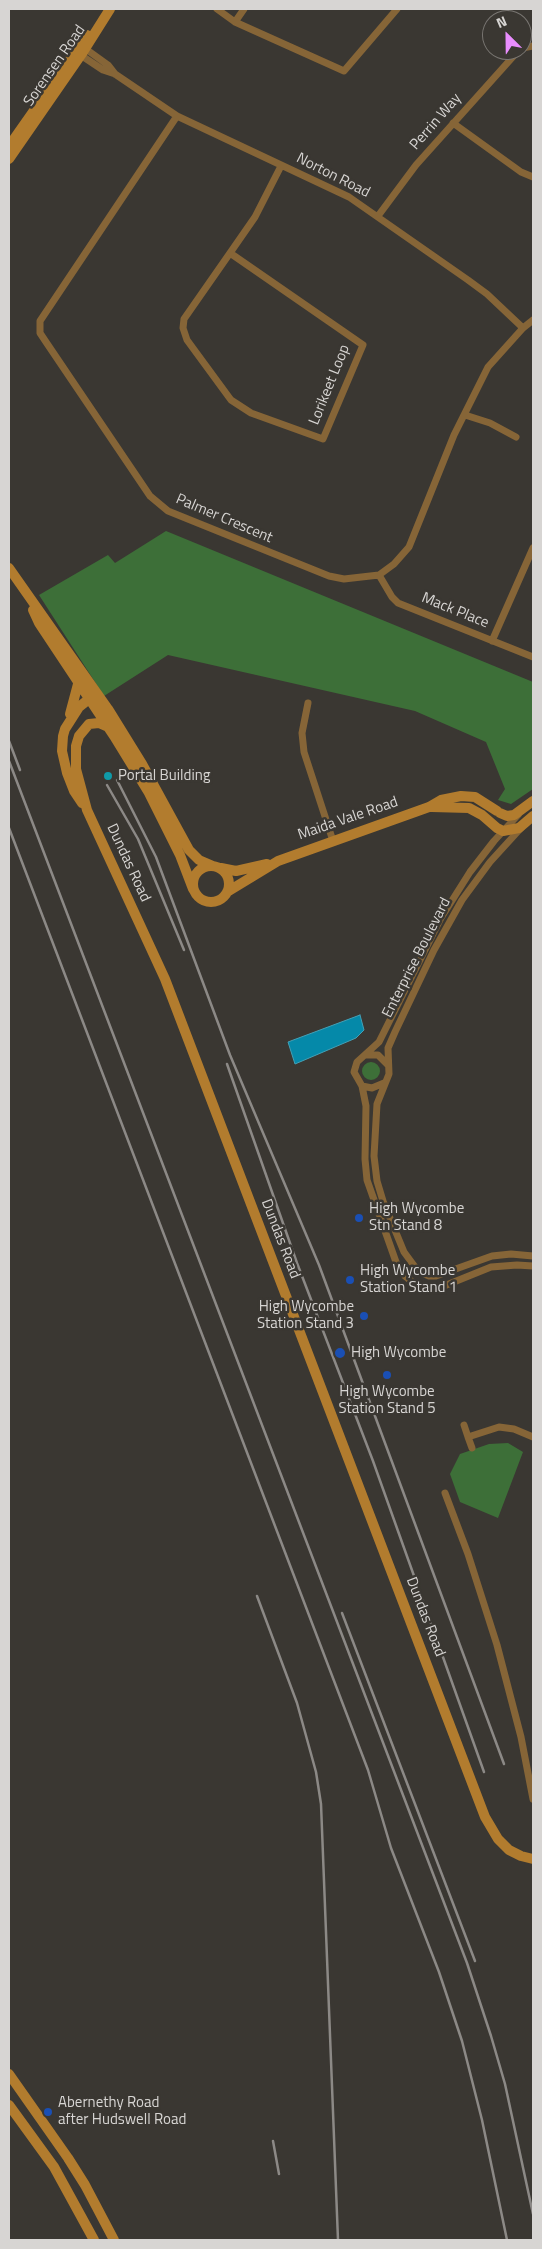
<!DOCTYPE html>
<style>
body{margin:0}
#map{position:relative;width:542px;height:2249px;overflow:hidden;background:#3a3732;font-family:"Titillium Web",sans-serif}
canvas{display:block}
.frame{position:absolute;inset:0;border:10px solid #d7d5d3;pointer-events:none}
.north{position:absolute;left:482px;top:10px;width:50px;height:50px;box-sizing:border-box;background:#3a3732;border:1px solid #797672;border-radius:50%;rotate:337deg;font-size:14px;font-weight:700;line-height:20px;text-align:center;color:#d7d5d3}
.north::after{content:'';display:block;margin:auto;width:18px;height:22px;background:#e98dfe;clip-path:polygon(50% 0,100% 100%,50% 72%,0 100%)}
</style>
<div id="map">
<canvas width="542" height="2249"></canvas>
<div class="frame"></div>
<div class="north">N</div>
</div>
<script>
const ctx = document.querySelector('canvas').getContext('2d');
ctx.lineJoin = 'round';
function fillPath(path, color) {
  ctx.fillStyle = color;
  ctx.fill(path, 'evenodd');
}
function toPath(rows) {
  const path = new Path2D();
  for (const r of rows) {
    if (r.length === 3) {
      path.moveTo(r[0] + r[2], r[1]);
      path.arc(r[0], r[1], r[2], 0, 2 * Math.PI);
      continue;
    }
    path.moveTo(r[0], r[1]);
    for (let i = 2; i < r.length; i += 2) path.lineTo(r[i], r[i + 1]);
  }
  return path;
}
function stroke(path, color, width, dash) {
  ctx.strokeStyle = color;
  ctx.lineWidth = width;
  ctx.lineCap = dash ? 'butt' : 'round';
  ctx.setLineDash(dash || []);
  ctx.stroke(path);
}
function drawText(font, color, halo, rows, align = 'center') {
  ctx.font = font + ' "Titillium Web",sans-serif';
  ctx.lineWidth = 5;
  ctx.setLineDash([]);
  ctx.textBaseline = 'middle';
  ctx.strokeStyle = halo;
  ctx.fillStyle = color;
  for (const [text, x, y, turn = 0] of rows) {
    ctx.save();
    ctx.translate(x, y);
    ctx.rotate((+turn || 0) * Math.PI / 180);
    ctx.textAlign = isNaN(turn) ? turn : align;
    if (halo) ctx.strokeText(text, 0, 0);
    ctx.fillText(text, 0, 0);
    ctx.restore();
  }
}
fillPath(toPath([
 [166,531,533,682,533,789,511,804,498,800,505,789,486,742,415,711,168,655,104,696,39,595,108,555,115,563],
 [371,1071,9],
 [508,1443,523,1452,498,1518,460,1502,450,1474,460,1454,489,1444]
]), '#3d6f38');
const water = toPath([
 [360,1015,364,1030,356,1038,295,1064,288,1042,360,1015]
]);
fillPath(water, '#0589a9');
stroke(water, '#44a0b6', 1);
stroke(toPath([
 [217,9,235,22,344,71,397,9],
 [235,22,244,9],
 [83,47,108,65,115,74],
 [522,48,533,46],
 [79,54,103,70,115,74,177,116,349,197,468,280,487,294,523,328],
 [177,116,40,321,40,333,46,342,150,496,168,511,329,576,344,579,379,575,394,564,409,547,454,435,488,367,523,328,533,320],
 [453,123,521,172,533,177],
 [378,216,416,165,519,50],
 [230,253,363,345,323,439,251,413,231,400,187,340,183,328,184,319,230,253,255,217,281,166],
 [465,415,490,423,516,437],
 [379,575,392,597,398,603,533,657],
 [492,641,533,548],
 [308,703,302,733,304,752,333,841],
 [521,828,490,862,462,900,434,950,395,1032,388,1048,389,1074,377,1104,374,1156,377,1181,383,1201,404,1252,418,1271,429,1276,436,1276,492,1256,511,1254,533,1256],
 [366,1055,378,1055,388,1065],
 [384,1083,372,1088,362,1086,354,1072,357,1062,379,1042,441,918,470,872,494,841,518,815],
 [362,1086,366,1106,365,1159,367,1180,396,1262,405,1276,416,1285,430,1288,444,1286,491,1267,517,1265,533,1266],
 [464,1425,468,1437,499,1427,514,1429,533,1437],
 [468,1437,472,1448],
 [445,1493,468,1554,497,1645,521,1737,533,1799]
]), '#866537', 7);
stroke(toPath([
 [9,146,87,35],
 [9,159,81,55,110,9],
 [9,568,108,709,142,764,189,850,199,860,213,866],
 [33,610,39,623,114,736,149,793,180,855,193,889],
 [70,714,78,684],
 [108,727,99,723,89,724,79,736,76,746,76,769,87,810,165,979,485,1817,498,1839,509,1850,521,1856,533,1859],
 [82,803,74,791,67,773,62,751,63,736,65,729,79,707,89,699,94,698],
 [432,807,469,808,482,815,497,828,503,831,519,828,533,816],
 [500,813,507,816,514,815,533,801],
 [211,884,18],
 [221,868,236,871,267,864],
 [227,892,278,861,429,807,441,800,461,796,475,797,497,811],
 [9,2074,68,2158,85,2185,114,2240],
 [9,2105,54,2167,94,2240]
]), '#b27c2e', 10);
stroke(toPath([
 [9,741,20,770],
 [9,761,467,1963,491,2036,505,2084,533,2214],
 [117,780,156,857,230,1055,319,1265,504,1764],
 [107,785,138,839,184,950],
 [9,828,368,1770,391,1848,439,1972,462,2041,482,2120,507,2240],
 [227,1064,297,1263,373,1461,484,1772],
 [257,1596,297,1703,316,1772,321,1804,338,2240],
 [342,1613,475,1961],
 [273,2141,279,2174]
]), '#8c8986', 2.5);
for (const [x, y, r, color] of [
 [108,776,5,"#0f9aa8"],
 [359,1218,5,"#1a4fb4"],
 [350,1280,5,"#1a4fb4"],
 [364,1316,5,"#1a4fb4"],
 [340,1353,6,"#1a4fb4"],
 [387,1375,5,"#1a4fb4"],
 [48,2112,5,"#1a4fb4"]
]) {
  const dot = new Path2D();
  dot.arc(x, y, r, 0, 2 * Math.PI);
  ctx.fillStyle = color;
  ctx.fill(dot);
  stroke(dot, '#3a3732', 2);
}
drawText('15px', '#d7d5d3', '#3a3732', [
 ["Sorensen Road",55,66,-55],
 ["Perrin Way",436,122,-49],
 ["Norton Road",333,176,27],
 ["Lorikeet Loop",330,385,-68],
 ["Palmer Crescent",224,519,23],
 ["Mack Place",455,611,22],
 ["Maida Vale Road",348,819,-19],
 ["Dundas Road",128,863,65],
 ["Enterprise Boulevard",417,958,-63],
 ["Dundas Road",280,1239,69],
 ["Dundas Road",425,1617,69]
]);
drawText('15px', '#d7d5d3', '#3a3732', [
 ["Portal Building",118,776],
 ["High Wycombe",369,1209],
 ["Stn Stand 8",369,1226],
 ["High Wycombe",360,1271],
 ["Station Stand 1",360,1288],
 ["High Wycombe",354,1307,"right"],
 ["Station Stand 3",354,1324,"right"],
 ["High Wycombe",351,1353],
 ["High Wycombe",387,1392,"center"],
 ["Station Stand 5",387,1409,"center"],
 ["Abernethy Road",58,2103],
 ["after Hudswell Road",58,2120]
], 'left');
</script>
